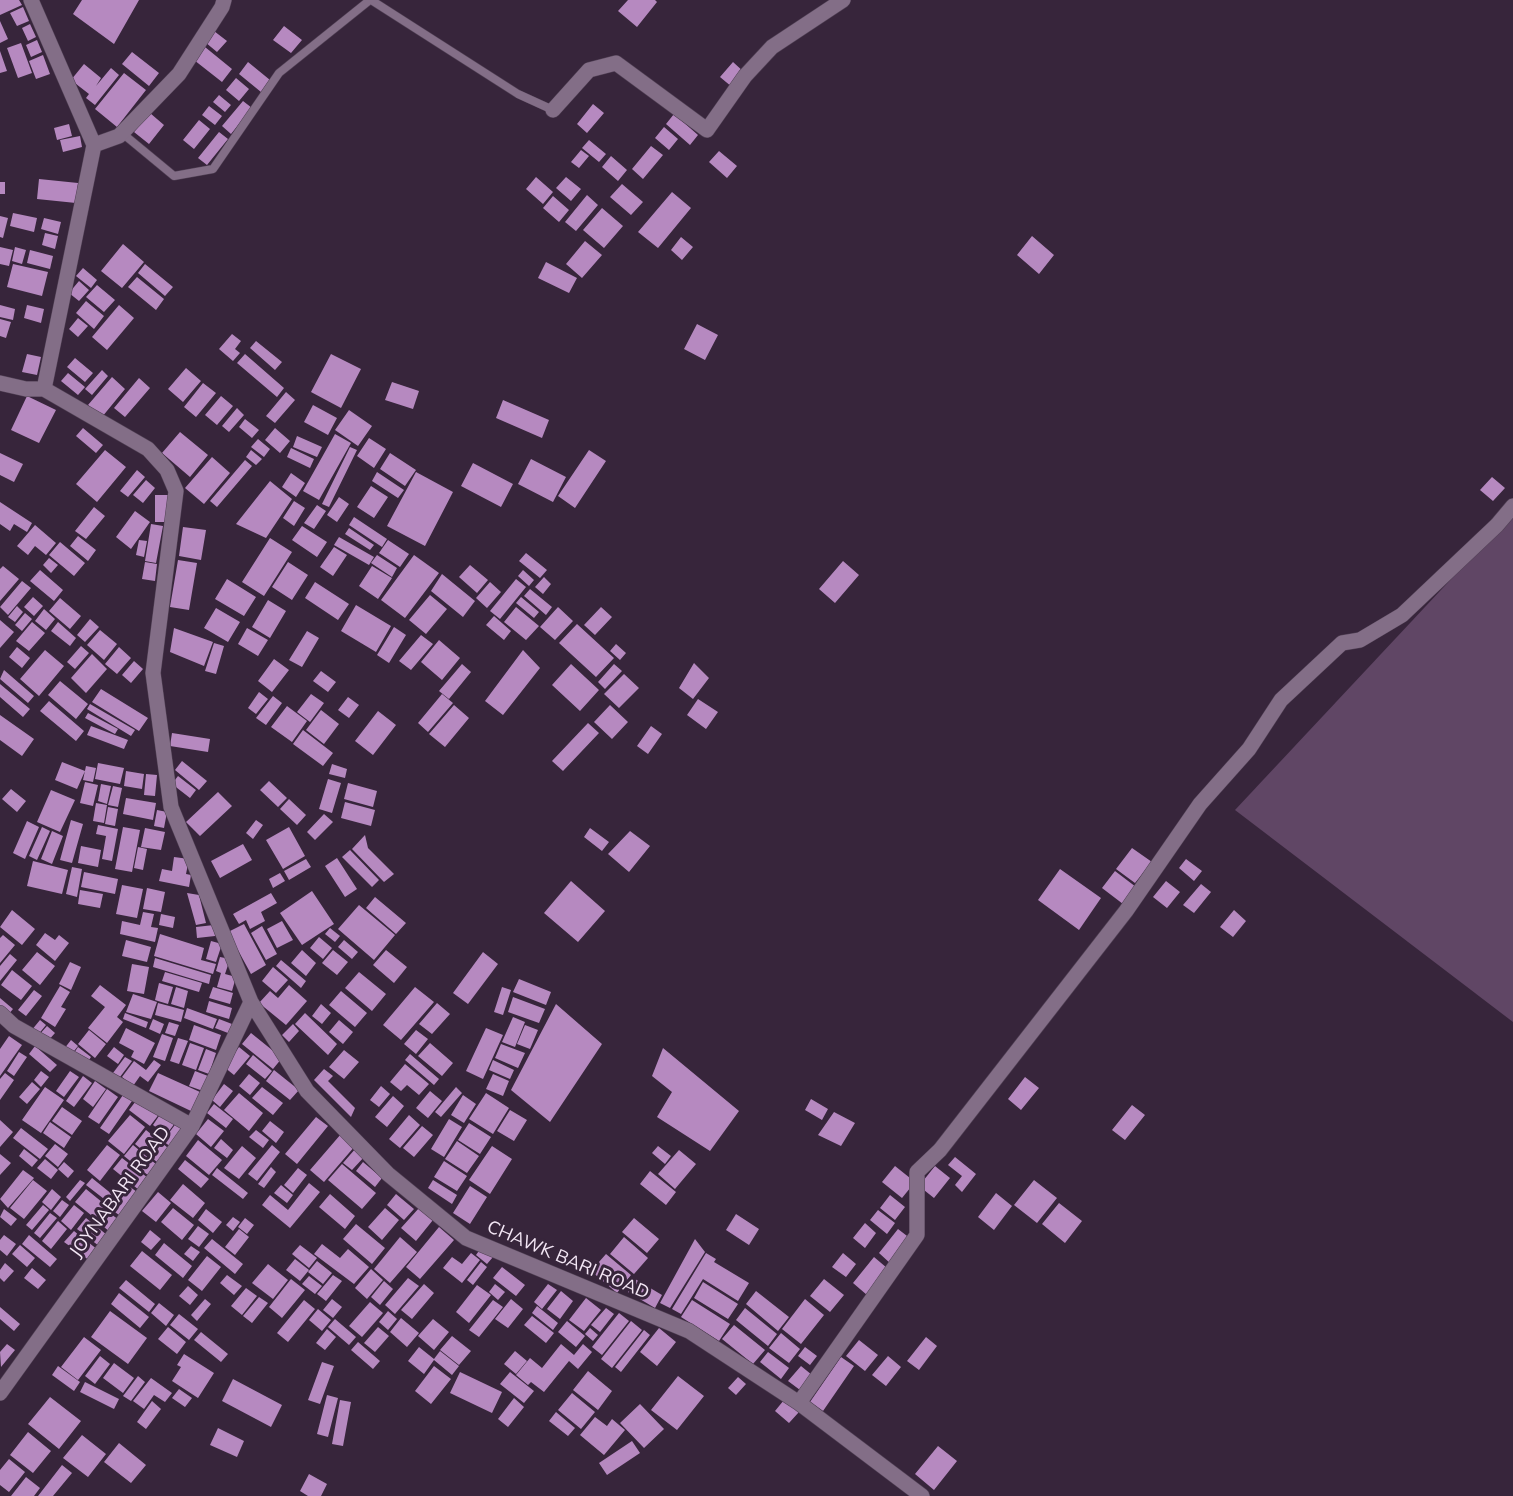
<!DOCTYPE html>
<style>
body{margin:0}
canvas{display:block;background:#37253b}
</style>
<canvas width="1513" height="1496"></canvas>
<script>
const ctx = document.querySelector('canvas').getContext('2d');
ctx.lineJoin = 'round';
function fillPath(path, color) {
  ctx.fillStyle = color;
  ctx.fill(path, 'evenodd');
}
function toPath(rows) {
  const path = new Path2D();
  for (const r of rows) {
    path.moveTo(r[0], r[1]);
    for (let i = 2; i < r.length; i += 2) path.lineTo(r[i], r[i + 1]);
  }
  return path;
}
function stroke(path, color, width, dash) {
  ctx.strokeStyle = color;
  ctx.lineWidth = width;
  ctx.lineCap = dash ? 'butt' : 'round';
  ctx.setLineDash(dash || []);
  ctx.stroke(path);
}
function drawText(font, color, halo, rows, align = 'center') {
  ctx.font = font + ' Mulish,sans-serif';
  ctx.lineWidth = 6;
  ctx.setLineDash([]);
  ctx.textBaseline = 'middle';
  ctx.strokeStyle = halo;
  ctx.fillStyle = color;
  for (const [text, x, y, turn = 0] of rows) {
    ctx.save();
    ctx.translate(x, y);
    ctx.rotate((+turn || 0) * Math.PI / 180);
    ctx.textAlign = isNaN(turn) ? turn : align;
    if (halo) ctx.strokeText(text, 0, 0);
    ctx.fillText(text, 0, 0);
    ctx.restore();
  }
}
fillPath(toPath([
 [1513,513,1513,1022,1235,810]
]), '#604665');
fillPath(toPath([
 [0,0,19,0,22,5,0,15],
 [82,0,139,0,114,44,73,14],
 [628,0,655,0,657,2,637,27,618,11],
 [23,7,29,21,17,26,10,13],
 [0,21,8,39,0,43],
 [30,24,36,37,28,41,22,28],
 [284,26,302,40,291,53,273,40],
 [214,31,227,41,217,52,205,42],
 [37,40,42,52,31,57,26,45],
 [21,43,32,73,18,78,7,48],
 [205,47,232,69,222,82,194,60],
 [0,51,7,71,0,73],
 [132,52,159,73,149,86,122,64],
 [43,55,50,74,36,79,29,61],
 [248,62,270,80,261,92,239,74],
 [733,62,745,73,732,87,720,77],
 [84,64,101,78,96,86,111,68,119,75,95,105,86,98,89,94,71,80],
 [124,73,146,90,117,127,95,109],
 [236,78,249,89,239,101,226,90],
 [219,95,231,105,225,112,213,102],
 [243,101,252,108,231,134,222,126],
 [593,104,604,113,587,133,577,124],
 [209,106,222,116,215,125,202,115],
 [150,113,164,125,149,144,134,132],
 [674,114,698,135,690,145,666,124],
 [199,120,210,129,194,149,183,140],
 [69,124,72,136,57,140,54,128],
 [664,127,678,139,669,150,655,138],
 [219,132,228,139,207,165,198,158],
 [80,136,82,147,63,152,60,140],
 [589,140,606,154,599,162,582,148],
 [651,146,663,155,643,179,632,169],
 [581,150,589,156,579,168,571,162],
 [719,151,737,166,727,178,709,162],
 [611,156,627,170,618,181,602,167],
 [536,177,553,192,543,204,526,189],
 [566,177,581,189,571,201,556,188],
 [39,179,78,183,76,203,37,199],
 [0,182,5,182,5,194,0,194],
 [622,184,643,202,631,215,610,197],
 [672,192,691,208,658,248,638,232],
 [587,195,598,205,576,231,565,222],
 [553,196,569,210,559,222,543,208],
 [602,208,623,226,604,248,583,230],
 [13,213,37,218,34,232,10,226],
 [0,216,8,218,3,238,0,237],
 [44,218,61,222,58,234,41,229],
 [45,233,58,236,55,249,42,245],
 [1032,236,1054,255,1039,274,1017,255],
 [681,237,693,247,682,260,671,250],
 [585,241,602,255,582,278,566,264],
 [123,244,144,262,122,288,101,271],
 [0,247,13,250,9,266,0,264],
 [15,247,26,250,22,264,12,261],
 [30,250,53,256,50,269,27,263],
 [546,262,577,278,569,293,538,278],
 [13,264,48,272,42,296,7,287],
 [145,264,173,287,165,296,138,273],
 [83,268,97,280,91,288,76,276],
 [137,277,164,299,156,310,128,287],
 [79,281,89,290,79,301,69,293],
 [97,285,115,300,104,312,86,297],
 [86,301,104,316,94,329,76,313],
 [0,305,15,309,13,320,0,317],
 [27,305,44,309,41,323,24,318],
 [119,305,134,318,107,350,92,337],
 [78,318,88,326,78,337,69,329],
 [0,319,11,322,6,338,0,336],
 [697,324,718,335,705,360,684,349],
 [232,334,241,341,235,349,240,353,233,361,219,349],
 [256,341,282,362,275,370,250,348],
 [27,354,41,357,37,375,22,372],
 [245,354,284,388,277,397,237,363],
 [331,354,361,369,341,408,311,392],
 [75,358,93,373,85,382,67,367],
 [186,368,201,381,183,402,168,389],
 [102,370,108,376,92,395,85,389],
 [68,373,85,387,78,395,61,381],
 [112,377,125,389,102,417,88,405],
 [139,378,150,388,125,417,114,408],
 [392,382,419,391,413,409,385,400],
 [203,383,216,393,196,417,184,407],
 [286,392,295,400,275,423,266,416],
 [27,396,56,410,39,443,11,430],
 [221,396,233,406,217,425,205,415],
 [503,400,549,420,542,438,496,418],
 [313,405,337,418,328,435,304,422],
 [237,408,244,415,229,432,222,426],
 [349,410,372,426,358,446,335,430],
 [245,419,259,430,252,438,239,427],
 [83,428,103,445,96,453,76,436],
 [275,428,290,441,280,453,265,440],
 [180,432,208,455,190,477,162,453],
 [335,434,351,443,319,500,303,491],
 [297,436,322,447,317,457,293,447],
 [369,438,386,449,374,468,357,456],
 [258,439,270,449,264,457,251,447],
 [350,447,357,450,329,507,322,504],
 [291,448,314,459,310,468,287,457],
 [105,450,126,467,97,502,76,484],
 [251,450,262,459,256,465,246,457],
 [589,450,606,461,575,508,558,496],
 [0,453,23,464,14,482,0,475],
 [390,453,416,470,405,486,380,469],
 [212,457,230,473,204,504,185,488],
 [531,459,566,477,553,502,518,484],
 [245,460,252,466,217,507,210,501],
 [473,463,513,484,501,507,461,486],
 [137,470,145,477,128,497,120,491],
 [377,472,404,490,398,498,372,481],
 [416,472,453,492,425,546,387,526],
 [291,473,305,483,296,497,282,487],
 [1492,477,1505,488,1493,501,1480,490],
 [146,480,155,488,143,503,133,495],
 [270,481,292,499,266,538,236,524],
 [371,486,388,497,374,518,357,507],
 [155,495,168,495,168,522,155,522],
 [339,497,349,504,337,522,327,515],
 [294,501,305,508,294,526,283,518],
 [0,502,32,523,27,532,14,524,10,531,0,524],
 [317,505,326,511,314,529,304,523],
 [94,507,105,516,86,539,75,531],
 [135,511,150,522,131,549,116,537],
 [354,517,387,539,382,547,349,525],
 [151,524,163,526,156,563,145,561],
 [35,525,56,543,46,555,35,546,28,555,17,546],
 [302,526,327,542,317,557,292,540],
 [183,527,206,530,201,560,179,556],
 [349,528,374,545,370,550,345,534],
 [78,536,96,550,88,561,70,546],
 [339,537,374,557,369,565,334,545],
 [270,538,292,552,264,596,242,582],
 [139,540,147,541,144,557,136,555],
 [388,540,409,554,400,567,379,553],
 [60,542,85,563,74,576,49,555],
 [334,547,347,555,333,576,320,567],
 [526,553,547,570,540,578,519,561],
 [377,555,397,568,392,577,371,563],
 [414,555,439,573,405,618,381,600],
 [49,558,58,565,51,573,43,565],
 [178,560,197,563,189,610,170,607],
 [843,561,859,575,835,603,819,589],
 [145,562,157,564,155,581,142,579],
 [288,562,308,575,292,600,272,587],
 [470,565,488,580,477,593,459,577],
 [3,566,19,579,0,601,0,569],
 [372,566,392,578,378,599,359,586],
 [40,570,63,590,54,601,30,581],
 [523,570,534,580,529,586,518,576],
 [442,574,475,601,463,617,431,591],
 [544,577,551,584,543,594,535,587],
 [227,579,256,597,244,616,215,599],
 [516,579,526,587,500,619,490,611],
 [22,581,31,588,8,615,0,607],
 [315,582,349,604,338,620,305,598],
 [490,582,501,592,487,608,476,598],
 [530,589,552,607,546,615,524,596],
 [430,595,447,609,426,634,409,620],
 [33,597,43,606,34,616,24,607],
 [521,597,539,612,534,618,516,603],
 [60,598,81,616,70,629,49,611],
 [268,600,286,611,270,638,252,627],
 [356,605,391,626,376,652,341,631],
 [17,606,23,612,15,622,8,617],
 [516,607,539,626,526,640,504,622],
 [558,607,573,621,555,640,540,627],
 [601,607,612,617,595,635,584,625],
 [216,608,240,622,228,642,204,628],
 [44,609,55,619,46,630,35,621],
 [25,613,32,619,22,631,15,625],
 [494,616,511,631,504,640,486,625],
 [90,619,99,627,85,642,77,635],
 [0,620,14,632,0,648],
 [32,622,45,633,29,651,16,641],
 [58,622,76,638,70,646,51,631],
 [577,624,614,658,596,677,559,643],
 [394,627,406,635,389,663,377,655],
 [174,628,213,642,204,666,170,652],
 [247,628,268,640,258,656,238,644],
 [100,630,117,644,104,660,87,645],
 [307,631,319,638,302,667,289,660],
 [421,635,433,644,411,670,399,661],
 [439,640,460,658,442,680,421,662],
 [214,643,224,646,216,674,205,671],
 [616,644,626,653,620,660,610,651],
 [81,646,89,653,75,669,67,662],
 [17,647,30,658,22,668,9,657],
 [119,647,131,658,117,674,105,664],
 [45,650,64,666,39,696,20,679],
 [523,650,540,668,503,715,485,701],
 [92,654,107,669,86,693,71,678],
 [274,659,289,670,272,692,258,681],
 [134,661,143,669,131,683,122,675],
 [694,663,709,678,693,699,679,688],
 [462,664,471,672,449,699,439,691],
 [571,664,599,690,580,711,552,685],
 [614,664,622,671,605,689,598,682],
 [4,670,34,696,28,703,0,679],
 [321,671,336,682,328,692,313,681],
 [624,674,639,688,619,708,604,694],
 [60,681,88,704,76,719,48,695],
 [0,684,30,709,23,717,0,697],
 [101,689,148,718,139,731,92,702],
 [259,692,268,699,256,714,248,708],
 [311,694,324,703,310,722,297,712],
 [442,694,453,703,428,732,418,723],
 [273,696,282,703,266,725,256,718],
 [348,697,359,705,349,718,338,710],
 [698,699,718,712,706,729,687,715],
 [49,701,84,731,76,741,40,711],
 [90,704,135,730,131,736,87,709],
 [454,705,469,718,445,747,429,734],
 [610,705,628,722,612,739,594,722],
 [287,706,307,721,292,742,271,727],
 [321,710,339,724,324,744,306,730],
 [378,711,396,725,373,755,355,741],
 [88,713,118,729,115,734,85,718],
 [0,715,34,739,22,756,0,740],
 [588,723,599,733,563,771,552,761],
 [91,726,128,740,124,749,87,735],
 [651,726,662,734,648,754,637,746],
 [303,730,333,753,323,766,293,744],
 [172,733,210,739,208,752,170,746],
 [182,761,207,781,199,790,175,770],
 [62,762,85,771,77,789,55,780],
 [98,763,124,768,120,784,95,779],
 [332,764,347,769,345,778,329,774],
 [86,766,96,768,93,782,83,780],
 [126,771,144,774,142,789,124,786],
 [146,774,157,775,155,796,144,795],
 [178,776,196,790,190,798,172,784],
 [328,779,341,783,332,813,319,809],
 [269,781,287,798,278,807,260,790],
 [85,782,98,785,93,806,80,803],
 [348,783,377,791,373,807,344,799],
 [101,784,111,786,107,804,98,801],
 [113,786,122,788,118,807,108,805],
 [11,789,26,801,17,812,2,799],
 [51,790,75,800,60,832,37,822],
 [218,792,232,806,200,836,186,822],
 [126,798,156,803,153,820,123,814],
 [289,799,306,815,297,825,280,809],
 [345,802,375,810,371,826,341,818],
 [96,803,107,805,104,823,93,821],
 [108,807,118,809,115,826,105,824],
 [157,810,167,812,164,828,154,826],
 [324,814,333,822,315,840,307,832],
 [71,820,83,824,72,863,60,860],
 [256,820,263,825,253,839,246,833],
 [27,821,39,827,25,859,13,853],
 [98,825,118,829,112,861,102,859,106,836,96,834],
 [42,827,50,831,37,860,29,856],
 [123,827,140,830,132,872,115,869],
 [289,827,305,856,283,869,266,840],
 [145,828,165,832,161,850,141,847],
 [590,828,609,842,602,851,584,837],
 [52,831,63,836,52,864,41,859],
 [630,831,650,846,629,872,608,854],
 [365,835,368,848,394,874,384,882,352,849],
 [243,844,252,860,220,878,211,861],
 [81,846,101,850,98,867,78,863],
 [138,847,147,849,143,870,134,868],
 [1132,848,1152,862,1135,883,1116,869],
 [350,850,379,880,372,887,342,857],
 [174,857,189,859,186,874,191,875,189,887,159,881,162,869,172,871],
 [337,858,357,889,345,897,325,866],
 [306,859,311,867,289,880,284,871],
 [1186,859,1202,871,1194,881,1179,868],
 [33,861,68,870,62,894,27,886],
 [72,867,82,869,77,897,66,894],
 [1060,869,1101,898,1079,930,1038,900],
 [1115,871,1136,887,1123,904,1102,888],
 [84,872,118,879,115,894,81,887],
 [280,873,285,881,273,888,269,879],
 [571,881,605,911,578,942,544,913],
 [1166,881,1180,892,1167,908,1153,897],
 [1201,884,1211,892,1194,913,1183,905],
 [122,885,143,889,137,918,116,914],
 [147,888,165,892,161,912,143,909],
 [80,890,103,894,100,908,78,904],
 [312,891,334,924,302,945,280,913],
 [187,893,199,895,206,923,196,925],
 [271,893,277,903,261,912,265,921,250,929,246,920,239,924,233,914],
 [375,897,406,923,396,934,366,908],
 [359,905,395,935,374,960,338,929],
 [12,910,35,929,22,945,0,927],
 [1234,910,1246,921,1233,937,1220,927],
 [143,912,154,914,151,927,158,928,155,942,120,934,122,921,140,925],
 [161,914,175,917,173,928,159,925],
 [282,921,293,940,277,948,267,929],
 [244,924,266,965,251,974,228,932],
 [214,925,215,936,197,938,196,927],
 [262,926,277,954,266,960,251,933],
 [330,928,340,936,335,942,325,934],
 [45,933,55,940,59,935,69,943,55,961,36,945],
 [160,934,204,948,201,960,216,964,213,974,154,956],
 [3,935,15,945,0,963,0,938],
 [319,937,332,948,323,959,310,948],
 [126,940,151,947,147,962,122,956],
 [344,940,358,952,352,959,338,947],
 [211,941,222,944,216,962,206,959],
 [302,950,316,963,306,976,291,963],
 [333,950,348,962,337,975,322,963],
 [386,950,407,967,394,983,373,965],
 [37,952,55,966,40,985,22,970],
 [483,952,498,964,468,1004,453,993],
 [10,954,17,960,0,981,0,966],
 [220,957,230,959,225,974,236,977,232,991,217,987,221,973,216,971],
 [155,958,211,975,209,984,153,967],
 [281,960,306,981,301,988,276,966],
 [70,962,81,967,71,990,59,984],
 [132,964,149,967,144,994,127,991],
 [273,967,288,980,276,993,262,981],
 [12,970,32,986,21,1000,1,985],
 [165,972,202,983,199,992,162,981],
 [359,972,386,994,372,1011,345,988],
 [519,979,551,992,546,1005,513,992],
 [159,983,173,987,168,1004,158,1001,159,998,158,1001,155,1000],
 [100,985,126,1005,117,1017,123,1022,107,1043,88,1028,105,1007,91,996],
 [289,985,307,1001,286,1025,259,1003,270,991,278,998],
 [60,986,70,992,61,1007,66,1009,55,1027,41,1018],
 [176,987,188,991,184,1008,171,1004],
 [213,987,233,993,230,1004,209,998],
 [415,987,434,1002,401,1040,383,1025],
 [502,987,511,990,503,1015,494,1012],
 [34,990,42,996,26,1016,18,1010],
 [341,991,367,1013,355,1027,329,1005],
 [133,994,157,1002,151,1019,126,1012],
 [513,997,545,1009,539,1023,508,1012],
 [0,998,13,1009,7,1016,0,1011],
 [209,1001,232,1008,229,1019,206,1012],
 [158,1003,184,1010,181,1022,155,1015],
 [437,1003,450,1014,432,1034,419,1024],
 [321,1004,331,1013,322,1024,312,1016],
 [556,1004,602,1044,550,1122,511,1090],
 [187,1008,217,1019,213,1029,184,1018],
 [125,1013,148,1022,146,1028,123,1019],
 [305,1013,337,1044,328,1055,295,1024],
 [513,1017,525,1022,515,1047,502,1042],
 [153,1019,164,1024,160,1034,149,1029],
 [219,1019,232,1024,228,1033,215,1028],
 [40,1020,46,1025,37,1036,31,1031],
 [339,1020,353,1032,343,1044,329,1032],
 [169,1022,179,1025,175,1036,165,1033],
 [293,1024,299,1031,289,1042,282,1035],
 [194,1025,221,1035,216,1050,189,1040],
 [525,1025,538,1030,530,1049,517,1044],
 [47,1026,55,1033,47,1042,39,1035],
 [126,1028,155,1043,144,1064,131,1057,134,1051,119,1043],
 [486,1028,503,1035,483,1079,466,1071],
 [89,1030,106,1044,95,1058,78,1044],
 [416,1030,428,1039,416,1054,404,1044],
 [251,1033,282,1058,273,1069,242,1044],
 [162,1034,173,1038,165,1061,153,1057],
 [9,1036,22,1045,0,1076,0,1049],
 [178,1038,188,1041,179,1064,170,1061],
 [71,1040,78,1046,71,1055,64,1049],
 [190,1043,204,1048,196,1070,182,1065],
 [430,1043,453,1063,442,1076,418,1056],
 [501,1044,525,1053,518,1068,495,1058],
 [35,1046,57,1065,50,1072,29,1054],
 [78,1047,91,1057,87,1063,74,1053],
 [114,1047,124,1055,118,1064,107,1056],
 [239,1047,250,1056,234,1075,224,1067],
 [663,1048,739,1111,710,1151,657,1117,672,1092,652,1076],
 [206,1049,216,1053,209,1074,198,1070],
 [344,1050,359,1062,344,1079,329,1067],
 [19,1052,27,1057,14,1076,7,1071],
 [410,1054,439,1079,434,1085,405,1060],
 [253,1055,272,1071,265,1079,246,1064],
 [125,1057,132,1061,120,1077,113,1073],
 [154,1060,161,1065,148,1082,140,1076,133,1086,122,1077,134,1061,146,1070],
 [493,1060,514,1070,510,1079,489,1070],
 [405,1064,429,1084,419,1095,407,1085,401,1091,390,1082],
 [324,1069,333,1076,328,1081,355,1108,351,1117,314,1080],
 [274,1070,299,1090,290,1100,266,1081],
 [41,1071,49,1077,41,1087,34,1080],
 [70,1071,79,1077,64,1097,56,1091],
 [195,1071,208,1076,203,1091,189,1086],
 [5,1073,14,1080,0,1100,0,1079],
 [158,1073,200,1092,191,1111,149,1091],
 [249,1074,260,1083,250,1095,239,1086],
 [493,1074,509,1081,503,1096,486,1089],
 [83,1076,92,1083,74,1107,66,1101],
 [1025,1077,1039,1088,1021,1110,1008,1099],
 [95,1081,106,1089,93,1107,83,1099],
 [32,1082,40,1089,27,1104,19,1097],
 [224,1084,233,1091,220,1107,212,1100],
 [381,1086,390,1094,379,1107,370,1100],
 [45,1087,64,1100,41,1133,22,1120],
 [262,1087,283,1103,273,1115,252,1098],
 [456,1087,462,1093,441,1117,435,1112],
 [107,1089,118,1097,99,1124,88,1117],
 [430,1091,442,1101,428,1118,416,1108],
 [239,1093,263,1113,249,1131,224,1110],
 [486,1093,509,1108,493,1134,469,1119],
 [123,1095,132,1101,109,1134,100,1128],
 [463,1095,476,1104,464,1123,451,1115],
 [393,1096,404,1106,387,1127,375,1117],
 [139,1097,160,1113,150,1126,129,1110],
 [811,1099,828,1109,822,1120,805,1110],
 [214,1104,233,1119,226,1128,207,1113],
 [1132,1105,1145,1115,1125,1140,1112,1130],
 [62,1107,82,1121,72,1135,52,1121],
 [510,1110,527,1120,514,1141,497,1131],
 [834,1112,855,1123,841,1146,818,1135],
 [161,1113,175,1123,166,1135,153,1125],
 [130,1115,145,1127,124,1154,108,1141],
 [409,1115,420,1125,400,1148,389,1139],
 [316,1117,328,1126,297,1164,285,1154],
 [208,1119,224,1131,211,1147,196,1134],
 [449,1119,462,1127,444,1157,431,1149],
 [0,1120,13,1132,0,1147],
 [270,1121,284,1132,276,1143,262,1131],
 [50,1122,71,1137,64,1148,43,1133],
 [177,1122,185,1128,171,1147,163,1141],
 [469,1123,491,1137,480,1154,458,1140],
 [422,1126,433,1135,414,1157,403,1148],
 [21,1128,48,1149,40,1159,13,1138],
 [146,1130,168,1148,157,1162,135,1144],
 [256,1130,269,1140,263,1148,249,1137],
 [341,1134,355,1146,324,1182,310,1170],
 [221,1139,233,1150,227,1158,214,1148],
 [198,1140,222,1160,209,1175,186,1156],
 [457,1141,479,1156,467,1173,445,1159],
 [55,1144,68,1154,58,1167,45,1156],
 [107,1145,120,1155,100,1181,87,1170],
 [133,1145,157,1165,149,1176,124,1156],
 [272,1145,280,1152,257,1181,248,1174],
 [242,1146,256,1158,239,1179,224,1168],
 [492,1146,512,1159,490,1194,469,1180],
 [658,1146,671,1156,665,1164,652,1153],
 [356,1148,365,1156,352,1170,343,1163],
 [24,1149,38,1160,32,1167,19,1156],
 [679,1150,696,1164,675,1189,658,1174],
 [0,1154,11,1163,0,1175],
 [955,1157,976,1174,962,1192,955,1185,962,1176,948,1165],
 [122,1158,148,1178,139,1190,113,1169],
 [45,1159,58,1170,51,1179,37,1168],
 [185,1160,209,1179,201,1188,178,1169],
 [444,1161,467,1176,457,1191,434,1177],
 [64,1162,74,1171,68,1178,58,1169],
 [363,1162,382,1178,375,1187,356,1171],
 [342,1164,376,1193,362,1209,328,1180],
 [895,1166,915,1182,902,1198,882,1182],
 [935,1166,950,1178,934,1198,919,1186],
 [271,1167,276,1172,264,1188,258,1184],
 [217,1168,248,1193,243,1199,212,1175],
 [298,1168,307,1175,293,1193,284,1185],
 [23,1170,34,1178,8,1208,0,1199],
 [650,1171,676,1192,666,1205,640,1184],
 [92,1178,113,1195,108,1202,86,1185],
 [33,1180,47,1191,24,1219,10,1208],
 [80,1180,85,1183,70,1201,66,1197],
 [433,1180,457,1195,452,1204,428,1188],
 [1034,1180,1057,1198,1037,1223,1014,1205],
 [309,1183,320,1192,290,1228,262,1205,270,1195,288,1210],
 [126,1184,137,1192,119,1215,108,1207],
 [183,1184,205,1203,193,1218,170,1200],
 [281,1185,293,1195,287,1203,274,1193],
 [470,1186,487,1197,470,1224,453,1213],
 [52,1189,61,1197,51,1210,42,1202],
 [86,1189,108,1207,97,1220,75,1202],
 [158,1192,171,1203,156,1222,142,1211],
 [996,1193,1012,1206,994,1230,978,1217],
 [330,1194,355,1216,345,1229,319,1207],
 [396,1194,414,1209,404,1220,387,1205],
 [890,1195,905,1207,895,1220,880,1208],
 [62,1200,69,1205,60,1217,53,1211],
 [1059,1203,1082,1221,1065,1243,1042,1224],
 [43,1205,49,1210,32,1230,26,1225],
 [74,1205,84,1213,71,1230,61,1221],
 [173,1208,194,1225,182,1240,161,1222],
 [385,1208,399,1220,382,1240,368,1227],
 [419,1208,433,1220,416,1241,401,1228],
 [4,1209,17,1219,11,1226,0,1217],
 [206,1209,222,1222,213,1233,198,1220],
 [878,1210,895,1223,887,1234,870,1220],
 [107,1211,119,1220,110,1232,98,1222],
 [50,1213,57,1218,40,1238,34,1233],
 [736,1214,759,1229,749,1245,726,1230],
 [233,1217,240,1222,233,1231,226,1225],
 [86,1218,107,1235,99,1246,77,1229],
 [245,1218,254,1225,247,1234,238,1227],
 [634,1218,659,1239,647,1253,622,1232],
 [58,1221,67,1229,51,1249,42,1241],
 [865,1223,876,1233,865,1248,853,1238],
 [356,1224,385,1248,372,1264,343,1239],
 [198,1226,209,1234,199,1247,188,1239],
 [439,1227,454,1240,420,1279,406,1267],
 [239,1229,249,1237,235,1255,225,1247],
 [898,1229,911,1239,891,1264,879,1253],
 [150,1230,161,1239,151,1250,141,1242],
 [74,1231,80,1236,71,1247,64,1242],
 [4,1235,16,1244,7,1256,0,1250,0,1240],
 [29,1235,57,1259,50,1267,22,1244],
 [400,1237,417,1252,390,1283,374,1269],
 [624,1237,648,1258,634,1274,610,1254],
 [83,1238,98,1250,90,1261,74,1249],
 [212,1239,243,1264,235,1274,204,1248],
 [695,1239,705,1252,670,1308,660,1303],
 [164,1243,192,1266,183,1278,155,1255],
 [322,1244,340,1258,348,1249,369,1267,354,1284,314,1254],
 [20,1245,35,1258,27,1267,12,1254],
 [300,1245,317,1258,309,1268,292,1254],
 [191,1246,200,1252,193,1261,184,1254],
 [481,1248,493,1257,487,1264,476,1255],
 [142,1251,172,1275,160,1290,130,1266],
 [471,1253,480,1260,462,1283,443,1268,452,1257,462,1264],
 [706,1253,716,1259,714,1262,749,1283,738,1301,703,1279,681,1314,672,1309],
 [843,1253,856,1264,846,1277,832,1267],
 [606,1254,631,1275,617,1293,591,1271],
 [207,1256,221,1267,202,1291,188,1280],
 [874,1257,887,1268,867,1295,853,1283],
 [295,1259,309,1270,300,1281,286,1270],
 [317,1261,332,1273,323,1284,308,1272],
 [481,1262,487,1267,473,1285,467,1280],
 [5,1263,14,1271,4,1282,0,1278,0,1270],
 [268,1264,288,1280,273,1299,252,1283],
 [502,1267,525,1285,516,1296,493,1278],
 [32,1268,46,1280,38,1289,24,1278],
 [371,1269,383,1280,367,1299,355,1288],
 [227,1275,242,1286,234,1295,220,1283],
 [333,1275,342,1281,326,1301,317,1294],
 [309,1276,322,1286,315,1294,302,1284],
 [408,1278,419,1286,395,1314,385,1305],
 [291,1279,305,1290,282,1318,269,1307],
 [635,1279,662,1295,655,1308,628,1292],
 [824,1279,844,1295,830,1312,810,1296],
 [126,1280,155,1304,149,1312,119,1288],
 [384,1281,393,1289,380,1305,371,1297],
 [703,1282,738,1304,728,1319,694,1298],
 [424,1284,434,1293,412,1319,401,1310],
 [495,1284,505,1292,498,1300,489,1292],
 [548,1284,557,1290,542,1309,534,1302],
 [477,1285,491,1295,469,1323,456,1312],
 [188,1286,198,1295,190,1305,179,1296],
 [246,1288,257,1296,242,1315,231,1306],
 [561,1291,573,1301,560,1319,547,1309],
 [756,1291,789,1317,778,1331,746,1304],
 [119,1293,149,1317,140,1328,111,1304],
 [259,1297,268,1303,252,1323,243,1316],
 [586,1298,601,1310,584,1331,569,1320],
 [205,1299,211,1304,197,1321,191,1315],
 [332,1299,342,1307,333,1318,323,1310],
 [511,1299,523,1309,508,1328,495,1319],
 [805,1299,824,1315,801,1344,782,1329],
 [304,1300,315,1309,288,1342,277,1333],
 [493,1300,503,1307,479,1337,469,1330],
 [692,1300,730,1324,719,1341,681,1317],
 [370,1302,383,1313,362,1337,349,1326],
 [159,1303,174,1315,166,1326,151,1313],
 [537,1306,558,1323,553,1330,532,1313],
 [0,1307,20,1324,14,1331,0,1319],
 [606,1308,614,1314,600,1332,591,1325],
 [745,1308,777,1334,768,1346,736,1320],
 [318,1309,331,1320,322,1331,309,1320],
 [110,1311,147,1338,128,1364,91,1337],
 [388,1311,397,1319,388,1330,379,1322],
 [619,1313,629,1321,602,1355,592,1347],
 [179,1314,198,1329,189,1340,170,1325],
 [532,1316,554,1333,546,1343,524,1325],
 [401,1318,419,1333,407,1347,390,1332],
 [335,1319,356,1337,349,1345,328,1327],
 [433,1319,449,1332,434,1350,418,1336],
 [567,1321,585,1336,576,1347,558,1332],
 [631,1321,642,1330,612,1368,601,1359],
 [734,1325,765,1350,753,1364,722,1339],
 [168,1327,186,1342,177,1354,158,1339],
 [378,1327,389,1336,375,1352,364,1343],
 [590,1328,598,1335,593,1341,585,1334],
 [659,1328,676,1342,657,1366,640,1352],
 [327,1329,336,1337,325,1350,316,1343],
 [644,1330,650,1335,621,1372,615,1367],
 [201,1332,228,1354,221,1362,194,1340],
 [781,1333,800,1349,789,1363,769,1348],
 [452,1336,471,1351,459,1365,440,1350],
 [84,1337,101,1350,78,1380,61,1367],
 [926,1337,937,1346,919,1370,907,1361],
 [859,1340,878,1355,865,1371,846,1356],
 [358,1342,380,1361,373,1369,351,1350],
 [7,1344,15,1350,1,1367,0,1352],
 [561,1344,574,1355,583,1344,592,1352,578,1369,569,1361,544,1392,531,1382,528,1385,516,1375,530,1358,542,1368],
 [419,1347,434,1359,440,1351,459,1366,452,1375,434,1360,424,1374,408,1361],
 [805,1347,817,1356,810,1365,798,1356],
 [515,1351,527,1361,516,1374,504,1364],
 [768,1352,789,1368,781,1379,760,1362],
 [184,1354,214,1373,198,1398,172,1381,181,1367,177,1365],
 [100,1356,110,1364,95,1384,85,1376],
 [888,1356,901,1367,886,1386,872,1375],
 [841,1357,854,1366,823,1411,810,1402],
 [322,1362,334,1366,320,1404,308,1400],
 [114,1363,134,1378,123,1393,103,1378],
 [58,1366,80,1382,74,1391,52,1375],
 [434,1366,451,1379,431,1404,415,1391],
 [801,1366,812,1375,800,1390,788,1381],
 [588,1371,612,1391,598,1410,573,1390],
 [460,1372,502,1392,492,1413,450,1393],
 [510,1372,534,1391,524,1403,500,1384],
 [138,1376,145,1382,131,1401,123,1396],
 [678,1376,704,1396,677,1430,651,1410],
 [738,1377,746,1384,736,1395,728,1388],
 [151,1378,172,1393,165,1402,154,1395,144,1409,133,1401],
 [233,1379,282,1405,271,1427,222,1401],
 [85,1382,119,1399,114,1409,80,1392],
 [179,1389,192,1398,185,1407,172,1398],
 [572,1393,595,1412,581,1429,558,1410],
 [327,1395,338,1398,328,1437,317,1434],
 [50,1397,81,1421,59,1449,28,1424],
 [514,1398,524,1407,508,1427,498,1419],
 [340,1400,351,1402,343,1446,332,1444],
 [784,1400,799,1412,789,1423,775,1411],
 [152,1401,161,1409,146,1429,137,1422],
 [640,1404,664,1429,644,1448,620,1423],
 [556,1412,575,1428,568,1436,549,1421],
 [595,1417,607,1426,612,1419,625,1430,604,1455,580,1435],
 [218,1428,244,1441,237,1457,210,1445],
 [28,1432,51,1451,33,1473,10,1455],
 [82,1435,106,1454,88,1477,63,1458],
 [632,1441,640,1453,607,1475,599,1463],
 [119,1443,146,1465,131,1483,104,1462],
 [938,1446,957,1461,934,1490,915,1474],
 [9,1459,25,1472,9,1492,0,1485,0,1470],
 [62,1465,72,1473,53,1496,38,1496],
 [309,1474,327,1484,321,1496,308,1496,300,1491],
 [26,1477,40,1488,34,1496,11,1496]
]), '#b689c0');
const lane = toPath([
 [371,0,518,94,553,110],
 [122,133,174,176,213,169,279,73,370,0]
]);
const street = toPath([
 [31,0,94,145,44,389,148,449,167,470,176,491,153,673,171,807,251,1002,307,1091,388,1174,466,1238,689,1331,799,1403,922,1496],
 [553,110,589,70,616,63,707,130,745,76,772,47,843,0],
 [94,145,119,136,179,74,222,7,224,0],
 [0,383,26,389,44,389],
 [0,1013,14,1026,192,1126],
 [0,1393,192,1126,251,1002],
 [799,1403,917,1235,917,1172,940,1150,1126,911,1200,804,1249,749,1281,700,1342,643,1360,640,1402,615,1497,525,1513,506]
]);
stroke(lane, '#514155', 9);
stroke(street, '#514155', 16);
stroke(lane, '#836e87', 8);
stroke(street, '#836e87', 15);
drawText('18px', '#f3e6f5', '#37253b', [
 ["JOYNABARI ROAD",120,1192,-54],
 ["CHAWK BARI ROAD",568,1260,23]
]);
</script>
